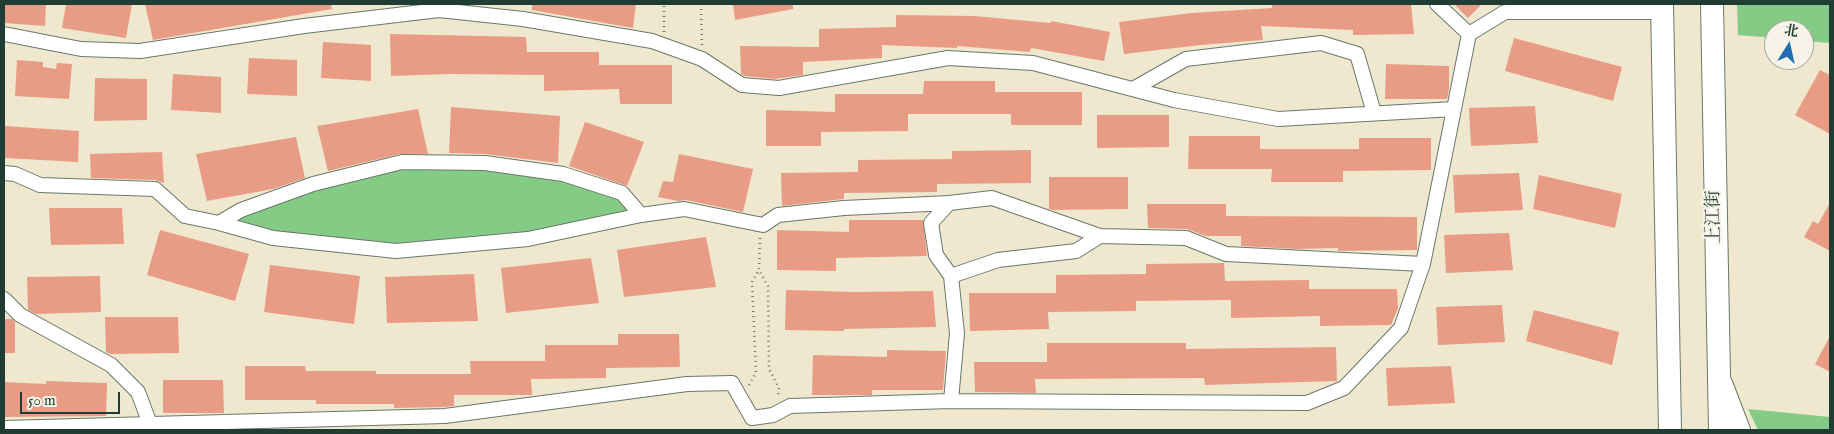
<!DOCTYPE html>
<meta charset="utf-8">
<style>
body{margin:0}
#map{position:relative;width:1834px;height:434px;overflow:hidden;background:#efe8cf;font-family:"IM FELL English","Noto Serif SC",serif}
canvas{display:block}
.frame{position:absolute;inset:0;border:5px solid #1f3d34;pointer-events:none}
.north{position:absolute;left:1764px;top:20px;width:50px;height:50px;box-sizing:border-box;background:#f7f3e8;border:1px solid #a1aaa0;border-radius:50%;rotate:10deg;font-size:14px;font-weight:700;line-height:20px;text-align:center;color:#1f3d34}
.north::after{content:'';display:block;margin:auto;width:18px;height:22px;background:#1f6fb2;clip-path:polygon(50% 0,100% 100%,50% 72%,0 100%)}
.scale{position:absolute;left:20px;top:392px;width:100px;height:22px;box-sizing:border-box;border:2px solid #1f3d34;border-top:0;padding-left:6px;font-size:15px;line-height:18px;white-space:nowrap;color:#1f3d34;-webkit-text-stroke:4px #f7f3e8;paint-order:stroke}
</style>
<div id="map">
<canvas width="1834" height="434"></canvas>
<div class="frame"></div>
<div class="north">北</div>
<div class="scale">50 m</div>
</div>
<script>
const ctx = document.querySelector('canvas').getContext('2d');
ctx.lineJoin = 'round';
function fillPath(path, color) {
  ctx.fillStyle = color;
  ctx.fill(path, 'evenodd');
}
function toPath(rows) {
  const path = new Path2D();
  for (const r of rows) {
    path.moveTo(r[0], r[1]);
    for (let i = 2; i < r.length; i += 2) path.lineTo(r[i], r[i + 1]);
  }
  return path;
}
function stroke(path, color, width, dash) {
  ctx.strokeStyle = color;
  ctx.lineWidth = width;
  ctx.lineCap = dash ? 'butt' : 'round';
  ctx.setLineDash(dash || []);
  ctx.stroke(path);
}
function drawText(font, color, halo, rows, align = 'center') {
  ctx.font = font + ' "IM FELL English","Noto Serif SC",serif';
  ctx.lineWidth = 4.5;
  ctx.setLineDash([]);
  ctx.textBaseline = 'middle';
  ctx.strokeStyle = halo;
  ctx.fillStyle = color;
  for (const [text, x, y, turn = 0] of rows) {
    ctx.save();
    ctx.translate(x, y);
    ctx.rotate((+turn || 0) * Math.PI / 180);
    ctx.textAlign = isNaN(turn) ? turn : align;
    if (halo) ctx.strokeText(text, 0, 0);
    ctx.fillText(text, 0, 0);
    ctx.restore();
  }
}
fillPath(toPath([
 [1737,4,1830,4,1830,43,1804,41,1804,30,1774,30,1774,38,1738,35],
 [402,162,485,163,622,193,641,215,528,239,396,251,219,223,241,210],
 [1748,409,1830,417,1830,430,1758,430]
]), '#84cb86');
fillPath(toPath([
 [4,4,46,4,45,26,4,23],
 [66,4,132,4,126,38,62,28],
 [145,4,331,4,332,9,153,40],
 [532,4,636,4,633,28,532,10],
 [733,4,793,4,793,9,735,20],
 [1272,4,1411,4,1414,34,1353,35,1353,30,1261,26,1263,40,1201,45,1124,54,1119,22,1191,13,1272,8],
 [1454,4,1482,4,1468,18],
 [896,15,974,16,1051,23,1051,21,1110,32,1104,61,1031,48,1030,52,957,46,957,48,882,45,882,58,803,62,803,75,775,79,745,76,741,74,740,46,819,47,819,29,896,27],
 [390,34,526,37,527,52,599,52,599,65,672,65,672,104,620,104,619,89,544,91,544,75,450,74,391,76],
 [1514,38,1622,67,1613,101,1505,71],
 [323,42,371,45,371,81,321,78],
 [249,58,297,60,297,96,247,94],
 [17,60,43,62,43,67,56,69,57,63,72,64,69,99,15,96],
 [1386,64,1449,66,1449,89,1447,99,1385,99],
 [1820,70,1830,75,1830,134,1795,115],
 [173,74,221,77,221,113,171,110],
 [95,78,147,79,147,120,94,121],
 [924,81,995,81,995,92,1082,92,1082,125,1011,125,1011,114,908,114,908,131,821,132,821,146,766,146,766,110,835,112,835,94,923,94],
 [1535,106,1538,143,1471,146,1469,108],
 [451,107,560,116,558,163,485,154,449,153],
 [418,109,428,154,400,154,328,171,317,126],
 [1097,115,1169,115,1169,147,1097,148],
 [585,122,644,142,627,186,569,166],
 [4,126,79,131,78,162,4,158],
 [1189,136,1260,136,1260,149,1359,149,1359,138,1431,138,1431,170,1343,171,1343,182,1271,182,1272,169,1188,169],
 [296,137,305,178,273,189,207,201,196,154],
 [1031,150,1031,183,937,184,937,192,844,193,844,199,782,206,781,173,858,172,858,160,952,159,952,151],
 [162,152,164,183,155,180,91,178,90,154],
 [679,154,753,169,743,212,686,200,678,201,658,197,663,181,673,182],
 [1519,173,1523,210,1455,213,1453,175],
 [1539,175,1622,194,1615,228,1533,209],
 [1049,177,1128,177,1128,209,1053,210,1049,209],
 [1830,203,1830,251,1804,237,1813,221,1818,224],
 [1147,204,1226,204,1226,216,1417,217,1417,250,1338,251,1338,248,1296,249,1241,246,1241,236,1206,236,1187,229,1148,228],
 [49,208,122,208,124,244,51,245],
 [849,220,923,220,927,256,836,258,836,271,777,270,777,230,849,232],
 [160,230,249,254,235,301,147,275],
 [1509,233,1513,270,1446,273,1444,235],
 [706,237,716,287,624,297,617,250],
 [591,258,599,303,506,313,501,268],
 [1224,263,1225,281,1309,280,1309,289,1397,289,1398,308,1391,325,1320,326,1320,316,1231,318,1231,300,1136,301,1136,311,1048,312,1049,329,970,331,969,293,1056,293,1056,275,1146,274,1146,264],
 [270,265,360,276,354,324,264,312],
 [474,274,478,321,387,323,385,277],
 [100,276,101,312,36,314,28,310,27,277],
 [786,290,855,292,933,291,936,327,844,329,844,331,785,330],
 [1502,305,1505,342,1438,345,1436,307],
 [1534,310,1619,332,1612,365,1526,341],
 [105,317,178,317,179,353,110,354,106,352],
 [4,319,12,319,15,322,15,353,4,353],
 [618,334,679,334,680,367,606,368,606,378,531,379,532,395,454,395,454,406,444,407,394,408,394,404,316,404,316,400,245,400,245,366,305,366,306,371,376,371,376,374,471,374,470,361,545,361,545,345,618,345],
 [1830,336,1830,372,1815,364],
 [1047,343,1186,343,1186,349,1336,347,1337,381,1205,385,1204,378,1035,379,1036,393,975,392,974,362,1047,362],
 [887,350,946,351,943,390,872,390,872,395,812,395,813,355,887,357],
 [1451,366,1455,403,1388,406,1386,368],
 [163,380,223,380,224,413,163,413],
 [46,381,107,383,106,416,4,417,4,382,46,384]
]), '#e89c85');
const street = toPath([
 [1437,4,1469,34],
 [4,34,81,49,140,51,304,26,439,10,523,19,652,41,702,59,742,85,779,88,948,58,1033,63,1174,100,1278,119,1454,109],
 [1133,89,1186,59,1321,43,1357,54,1374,113],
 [4,173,15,174,40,185,155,189,185,216,219,223,241,210,313,184,402,162,485,163,563,174,622,193,641,215,684,209,763,225,778,215,844,208,949,203],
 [219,223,273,238,396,251,528,239,641,215],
 [951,276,998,260,1076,251,1100,236],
 [4,299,20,315,111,365,138,392,150,424],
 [951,401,957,333,951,276,936,255,931,223,949,203,992,198,1100,236,1186,238,1226,254,1423,264],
 [4,428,445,416,687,384,732,383,752,418,773,415,790,406,951,401,1307,403,1344,388,1401,328,1423,264,1469,34,1505,12,1662,12]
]);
const secondary = toPath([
 [1722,383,1740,430]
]);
const primary = toPath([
 [1662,4,1670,430],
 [1712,4,1720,430]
]);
stroke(street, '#68796a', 16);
stroke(secondary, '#68796a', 22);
stroke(primary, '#68796a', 24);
stroke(toPath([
 [701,4,702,45],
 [664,32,664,4],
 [760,238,759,270,768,286,769,369,779,388,778,397],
 [749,385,756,373,752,282,759,270]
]), '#68796a', 2.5, [1, 4]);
stroke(street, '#fff', 14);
stroke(secondary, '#fff', 20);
stroke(primary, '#fff', 22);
drawText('18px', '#1f3d34', '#f7f3e8', [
 ["上江街",1715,217,-91]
]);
</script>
